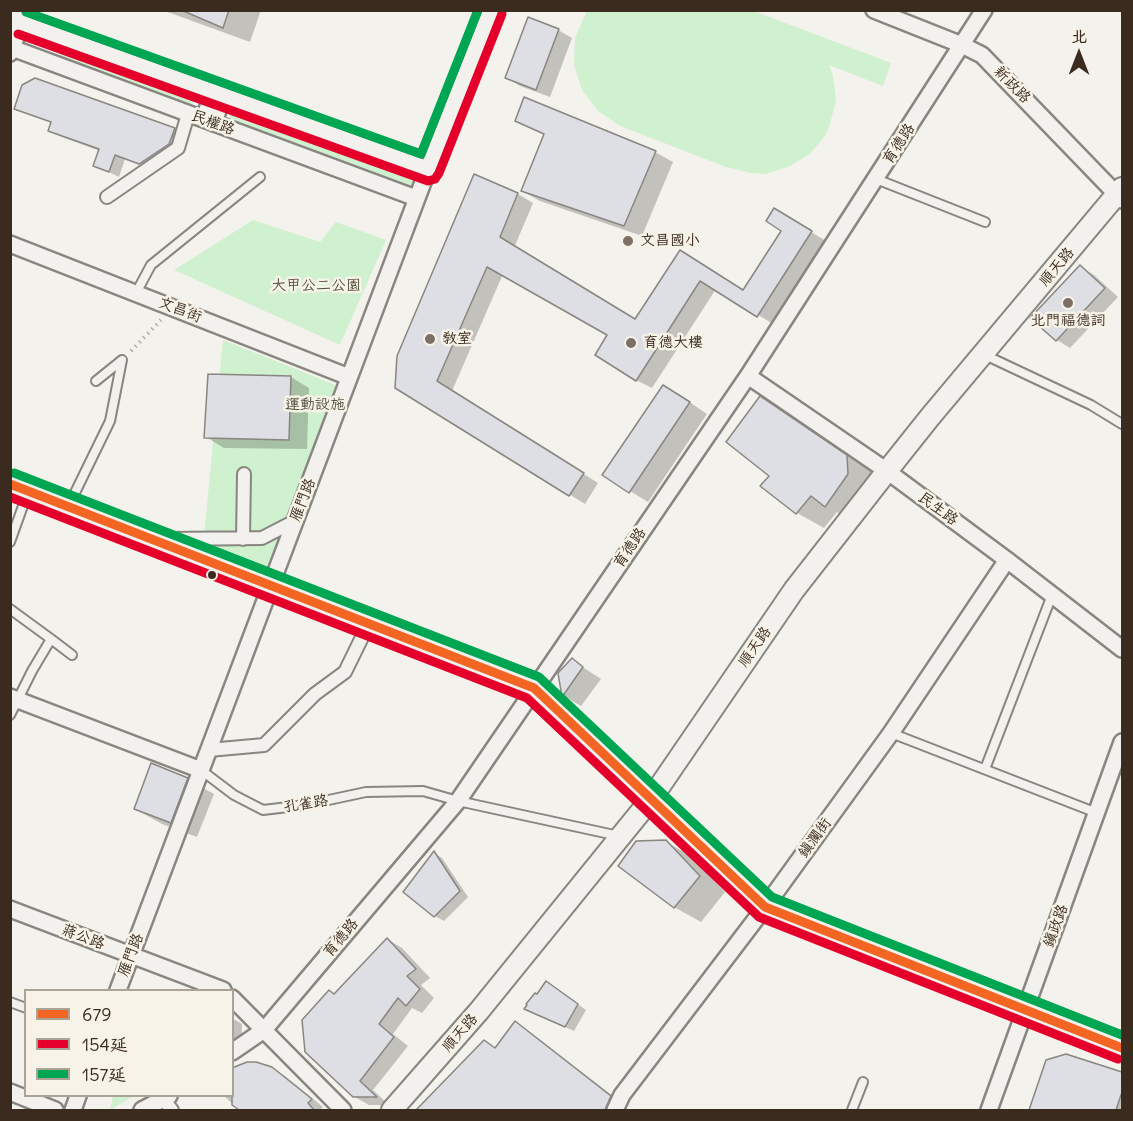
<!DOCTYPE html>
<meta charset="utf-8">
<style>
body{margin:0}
#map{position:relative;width:1133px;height:1121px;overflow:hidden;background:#f4f2ec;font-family:Delius,"LXGW WenKai TC",sans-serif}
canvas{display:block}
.frame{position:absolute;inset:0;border:12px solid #3b2a1e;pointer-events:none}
.legend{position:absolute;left:24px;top:989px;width:210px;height:108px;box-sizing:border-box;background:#f7f3e8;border:2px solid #aca397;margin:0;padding:8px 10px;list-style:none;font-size:18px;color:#3b2a1e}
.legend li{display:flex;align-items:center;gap:12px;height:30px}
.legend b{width:30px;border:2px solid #aca397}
.north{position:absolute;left:1049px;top:24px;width:60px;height:60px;-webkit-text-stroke:4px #f7f3e8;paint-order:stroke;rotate:0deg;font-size:16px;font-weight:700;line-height:24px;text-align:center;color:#3b2a1e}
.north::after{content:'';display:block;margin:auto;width:21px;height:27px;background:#3b2a1e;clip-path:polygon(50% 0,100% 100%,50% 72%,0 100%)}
</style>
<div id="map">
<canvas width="1133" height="1121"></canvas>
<div class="frame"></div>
<ul class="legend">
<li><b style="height:8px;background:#f26522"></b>679</li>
<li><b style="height:8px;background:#e4002b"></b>154延</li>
<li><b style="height:8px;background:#00a651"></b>157延</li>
</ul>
<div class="north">北</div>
</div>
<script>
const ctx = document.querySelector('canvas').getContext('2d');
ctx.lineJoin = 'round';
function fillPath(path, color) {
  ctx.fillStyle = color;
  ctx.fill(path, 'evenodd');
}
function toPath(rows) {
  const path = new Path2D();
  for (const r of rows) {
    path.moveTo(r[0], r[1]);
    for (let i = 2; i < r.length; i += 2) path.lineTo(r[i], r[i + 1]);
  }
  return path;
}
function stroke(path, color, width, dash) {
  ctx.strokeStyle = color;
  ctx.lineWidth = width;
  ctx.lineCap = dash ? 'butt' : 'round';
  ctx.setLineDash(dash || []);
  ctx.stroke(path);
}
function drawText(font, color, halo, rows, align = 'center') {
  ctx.font = font + ' Delius,"LXGW WenKai TC",sans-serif';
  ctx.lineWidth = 5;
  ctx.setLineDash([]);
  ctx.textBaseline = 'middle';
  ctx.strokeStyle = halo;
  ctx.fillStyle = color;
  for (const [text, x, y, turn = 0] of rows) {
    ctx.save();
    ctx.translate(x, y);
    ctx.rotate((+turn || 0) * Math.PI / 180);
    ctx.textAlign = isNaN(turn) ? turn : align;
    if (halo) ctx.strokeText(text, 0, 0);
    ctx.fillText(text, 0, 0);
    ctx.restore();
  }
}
fillPath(toPath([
 [587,11,754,11,891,63,883,86,829,65,833,75,836,100,830,124,825,136,810,154,788,167,765,174,751,173,726,167,620,126,598,111,582,90,574,65,575,38],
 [64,41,197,90,191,108,58,60],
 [235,103,417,170,411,188,228,121],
 [253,220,320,242,336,222,386,240,340,345,174,270],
 [223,340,343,388,274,569,203,546],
 [113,1096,134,1096,110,1110]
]), '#d0f1cf');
fillPath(toPath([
 [162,10,261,10,250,42],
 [558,30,572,38,550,97,520,86,507,78],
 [16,108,174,129,184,135,150,168,125,159,119,177,95,165,100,151,59,136,49,131,52,123],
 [517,121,655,152,673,162,642,236,540,201,522,191,545,135],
 [475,176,518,194,533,203,514,248,636,321,680,252,744,291,790,219,826,241,773,324,716,289,652,388,636,380,610,335,503,274,452,391,598,483,585,504,396,387],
 [1080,267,1094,275,1118,297,1070,348,1057,340],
 [209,376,291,377,309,388,307,449,224,448,206,437],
 [682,397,707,414,648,502,630,491],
 [760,398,787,413,873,472,874,489,852,521,837,512,824,528,797,513,762,486,771,476],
 [572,660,601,679,581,706,564,696,560,674],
 [187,779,214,794,197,837,162,824,135,809],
 [666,842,693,857,725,892,701,922,674,907],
 [434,853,442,858,468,897,444,921,435,916],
 [387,939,402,948,430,978,421,985,434,998,422,1013,412,1008,393,1034,408,1046,373,1090,389,1105,369,1105,353,1096,335,995],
 [555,988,586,1010,574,1031,526,1009,537,996],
 [232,1018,242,1024,241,1050,232,1055],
 [515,1023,530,1032,626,1106,624,1110,424,1110,423,1105,484,1042,496,1049],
 [1066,1055,1122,1074,1122,1110,1031,1110,1048,1062],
 [271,1068,285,1076,323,1107,320,1110,240,1110,224,1096,232,1096]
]), '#0003');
const building = toPath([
 [181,10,229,10,223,28,181,10],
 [528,17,559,29,536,90,505,78,528,17],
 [35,78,175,128,169,144,139,164,115,155,109,172,93,166,99,149,48,131,51,122,14,109,22,85,35,78],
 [524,97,656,151,624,226,521,191,544,134,515,121,524,97],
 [474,174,518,193,500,237,635,319,680,250,743,290,781,231,766,221,774,208,812,231,757,317,700,281,636,381,595,355,607,335,487,267,437,381,584,473,569,496,395,388,397,356,474,174],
 [1080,265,1105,288,1056,341,1030,318,1080,265],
 [208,374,291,376,289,440,204,438,208,374],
 [663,385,690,402,629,493,602,475,663,385],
 [760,396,847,455,848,474,825,507,811,496,796,514,760,486,769,476,726,442,760,396],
 [572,658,583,667,562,697,558,673,572,658],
 [151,763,188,778,171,823,134,809,151,763],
 [666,840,700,876,674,908,618,866,636,841,666,840],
 [434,851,460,891,434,917,403,892,434,851],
 [387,938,416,969,407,976,420,989,406,1006,398,998,379,1024,394,1037,360,1081,377,1097,353,1097,305,1052,302,1020,329,990,334,994,387,938],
 [546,981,578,1004,565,1027,524,1009,527,1005,526,1004,535,993,537,994,546,981],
 [515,1021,611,1096,605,1110,416,1110,484,1040,495,1048,515,1021],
 [1066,1054,1122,1072,1122,1092,1116,1110,1029,1110,1046,1060,1066,1054],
 [247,1062,256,1062,272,1067,312,1099,308,1103,314,1110,239,1110,232,1105,232,1068,247,1062]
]);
fillPath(building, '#dddfe4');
stroke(building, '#898580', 1.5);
const service = toPath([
 [876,179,985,222],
 [136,293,151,265,260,177],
 [985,355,1091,405,1122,424],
 [69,505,110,421,122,360,96,381],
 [10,542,28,492],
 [10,609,51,639,32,671,10,715],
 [51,639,72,655],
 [891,733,1097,813],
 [985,769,1052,595],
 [201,770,234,795,263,810,305,805,366,792,423,791,458,801,619,836],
 [10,1002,26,1008],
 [852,1110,863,1082]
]);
const pedestrian = toPath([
 [107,197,178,148,188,114],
 [165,539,262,538,295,521],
 [243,539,244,474],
 [209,750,264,745,315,694,345,672,369,623],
 [163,1099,172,1110]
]);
const minor = toPath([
 [874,10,962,45,982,55,1122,200],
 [22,23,428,169],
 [12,48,416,198],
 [10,53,27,10],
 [204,119,213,91],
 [214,123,223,95],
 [10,244,349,377],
 [748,376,887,471,1007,560,1122,649],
 [10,697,201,770],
 [10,909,223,990],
 [118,990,428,169,491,10],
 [232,998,343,1110],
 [232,1052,264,1030,458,801,748,376,984,10],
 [10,1092,55,1110],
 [73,1110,78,1096],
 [142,1110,169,1096],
 [615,1110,622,1095,765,907,891,733,1007,560],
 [989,1110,1122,742]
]);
const tertiary = toPath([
 [10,18,22,23],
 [10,48,12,48],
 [392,1110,479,1011,651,799,794,590,887,471,930,417,1122,188]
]);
const secondary = toPath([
 [10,484,534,688,765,907,1122,1048]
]);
stroke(service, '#898580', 12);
stroke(pedestrian, '#898580', 16);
stroke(minor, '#898580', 20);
stroke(tertiary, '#898580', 24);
stroke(secondary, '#898580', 26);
stroke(toPath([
 [131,351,161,320]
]), '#b1aeaa', 4, [1.5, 4.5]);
stroke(service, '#f2f1ed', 8);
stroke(pedestrian, '#f2f1ed', 12);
stroke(minor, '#f2f1ed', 15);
stroke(tertiary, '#f2f1ed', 20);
stroke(secondary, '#f2f1ed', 21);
stroke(toPath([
 [10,484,534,688,765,907,1122,1048]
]), '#f26522', 9);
stroke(toPath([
 [18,34,428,181,435,179,439,173,502,14],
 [10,497,527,698,759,917,1118,1059]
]), '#e4002b', 9);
stroke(toPath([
 [26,12,421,154,478,10],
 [14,473,539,677,772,897,1122,1035]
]), '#00a651', 9);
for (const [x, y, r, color] of [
 [628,241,6,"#7c7066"],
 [1068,303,6,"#7c7066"],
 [430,339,6,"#7c7066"],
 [631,343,6,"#7c7066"],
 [212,575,5,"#3b2a1e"]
]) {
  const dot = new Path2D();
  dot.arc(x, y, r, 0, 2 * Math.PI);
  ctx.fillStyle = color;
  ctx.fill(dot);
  stroke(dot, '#f7f3e8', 2);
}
drawText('15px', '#3b2a1e', '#f7f3e8', [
 ["新政路",1012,85,45],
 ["民權路",213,123,20],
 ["育德路",899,144,-57],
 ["順天路",1057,267,-50],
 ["文昌街",180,310,21],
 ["雁門路",303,500,-69],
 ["民生路",938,509,36],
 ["育德路",630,548,-56],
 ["順天路",755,647,-55],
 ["孔雀路",306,804,-9],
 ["鎮瀾街",815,838,-54],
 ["鎮政路",1056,926,-70],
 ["蔣公路",83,937,21],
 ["育德路",341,938,-50],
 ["雁門路",131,955,-69],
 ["順天路",460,1033,-49]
]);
drawText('15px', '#3b2a1e', '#f7f3e8', [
 ["文昌國小",640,241],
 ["北門福德詞",1068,321,"center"],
 ["教室",442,339],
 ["育德大樓",643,343]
], 'left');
drawText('15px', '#53523d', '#f7f3e8', [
 ["大甲公二公園",316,286],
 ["運動設施",315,405]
]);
</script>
